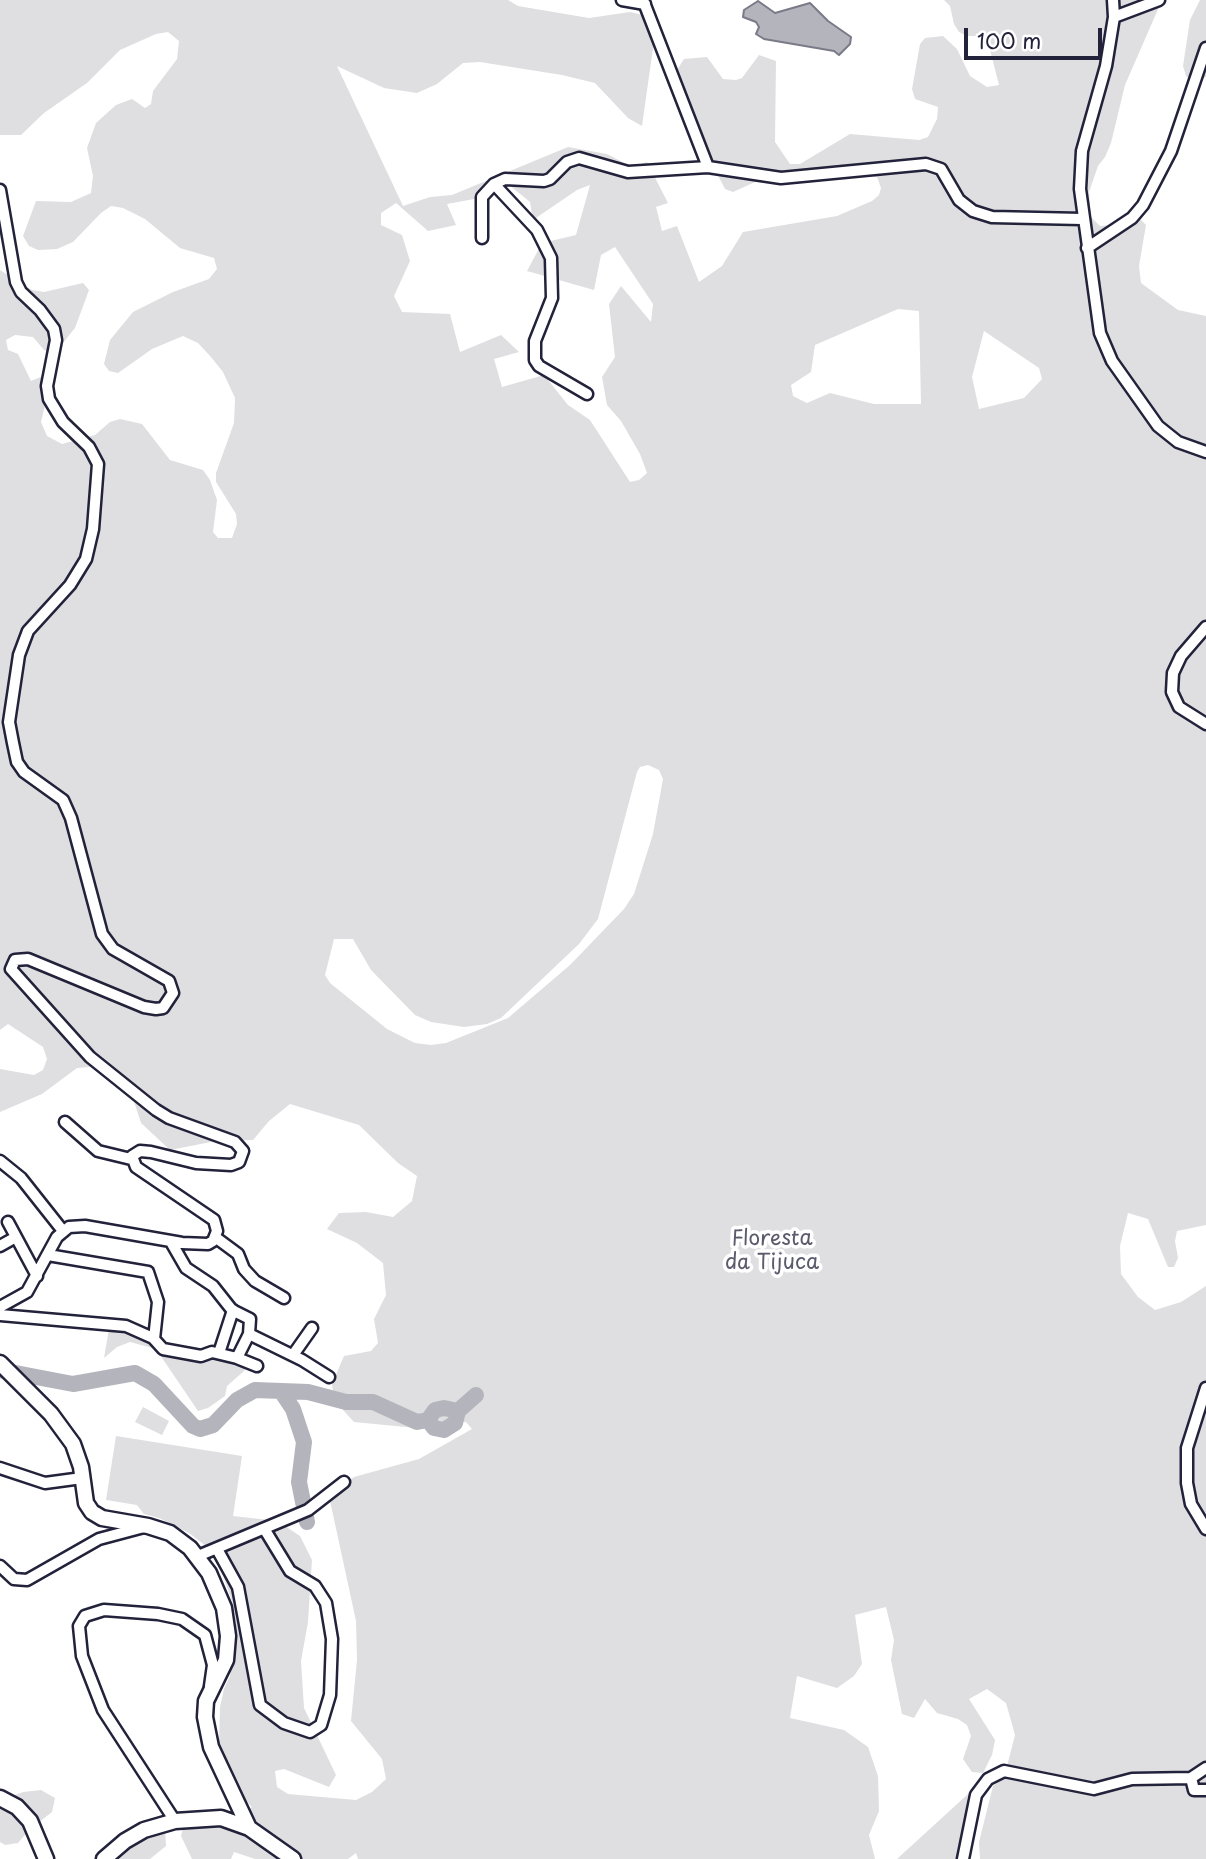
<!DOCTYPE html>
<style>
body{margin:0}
#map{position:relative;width:1206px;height:1859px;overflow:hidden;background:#fff;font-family:"Playpen Sans",sans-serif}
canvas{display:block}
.scale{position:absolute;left:964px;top:28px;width:138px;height:32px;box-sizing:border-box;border:4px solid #22223b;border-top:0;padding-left:9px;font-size:21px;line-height:24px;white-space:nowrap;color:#22223b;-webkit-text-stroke:5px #fff;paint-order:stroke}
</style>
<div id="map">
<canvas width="1206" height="1859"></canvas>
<div class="scale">100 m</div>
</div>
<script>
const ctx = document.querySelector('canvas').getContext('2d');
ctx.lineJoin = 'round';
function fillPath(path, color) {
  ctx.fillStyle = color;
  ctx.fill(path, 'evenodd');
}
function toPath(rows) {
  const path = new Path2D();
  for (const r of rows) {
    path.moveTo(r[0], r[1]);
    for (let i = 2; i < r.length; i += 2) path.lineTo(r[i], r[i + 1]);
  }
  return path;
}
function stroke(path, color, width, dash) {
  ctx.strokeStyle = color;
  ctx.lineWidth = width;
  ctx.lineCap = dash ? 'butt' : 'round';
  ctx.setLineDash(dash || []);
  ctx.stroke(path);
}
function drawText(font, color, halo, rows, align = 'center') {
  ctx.font = font + ' "Playpen Sans",sans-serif';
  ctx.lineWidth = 7;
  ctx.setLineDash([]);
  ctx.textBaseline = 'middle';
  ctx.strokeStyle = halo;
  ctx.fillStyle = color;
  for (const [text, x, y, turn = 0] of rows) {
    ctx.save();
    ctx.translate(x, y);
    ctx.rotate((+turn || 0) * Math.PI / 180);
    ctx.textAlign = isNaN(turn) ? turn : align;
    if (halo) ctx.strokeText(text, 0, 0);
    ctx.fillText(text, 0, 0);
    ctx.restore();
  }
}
fillPath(toPath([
 [0,0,508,0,518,6,589,18,630,12,647,16,655,34,642,126,628,118,595,83,562,75,480,62,463,63,437,84,417,93,384,88,337,66,403,206,430,197,452,195,568,147,607,154,632,167,647,162,668,203,656,207,662,231,677,226,699,282,722,266,743,232,837,216,872,201,879,195,881,188,877,177,860,174,785,184,755,182,733,192,725,189,704,148,675,73,684,59,707,57,723,79,736,80,742,78,759,55,776,61,775,142,790,164,800,164,850,134,919,140,928,137,937,119,938,107,915,99,912,89,920,44,925,38,943,36,957,49,970,76,987,87,999,85,988,42,978,36,967,36,959,32,954,24,950,6,944,0,1162,0,1125,85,1111,143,1105,157,1098,166,1089,192,1091,217,1100,226,1115,225,1138,217,1146,225,1139,266,1141,283,1178,310,1206,316,1206,1225,1177,1231,1175,1241,1178,1258,1174,1267,1168,1267,1148,1219,1128,1213,1120,1246,1121,1274,1138,1297,1155,1310,1181,1302,1206,1286,1206,1859,980,1859,979,1842,993,1786,1004,1778,1015,1735,1006,1703,987,1689,969,1699,995,1740,992,1755,983,1773,972,1772,963,1759,971,1736,967,1725,958,1719,937,1713,925,1699,914,1718,902,1714,891,1660,894,1640,886,1607,855,1615,862,1664,854,1676,837,1688,797,1676,790,1718,844,1730,868,1747,878,1776,879,1811,869,1835,875,1859,358,1859,356,1853,348,1859,255,1859,234,1852,231,1859,192,1859,181,1836,185,1821,238,1816,252,1807,238,1793,219,1743,220,1707,224,1689,230,1676,236,1625,233,1604,215,1553,189,1533,159,1518,144,1514,137,1505,106,1500,116,1436,242,1456,233,1516,269,1520,285,1526,300,1536,312,1560,308,1622,301,1661,304,1708,336,1775,329,1787,284,1769,275,1771,277,1787,288,1794,356,1800,372,1792,386,1779,382,1759,351,1721,357,1660,356,1621,329,1496,354,1477,419,1459,472,1429,466,1422,416,1428,354,1422,334,1400,332,1384,344,1356,371,1351,378,1343,374,1319,386,1295,383,1263,357,1243,327,1229,339,1213,366,1212,393,1217,412,1201,417,1176,398,1163,359,1125,290,1104,269,1121,253,1140,216,1141,170,1150,141,1123,129,1086,101,1066,77,1068,42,1094,0,1112,0,1069,34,1075,43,1070,47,1059,43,1047,8,1024,0,1030,0,270,32,290,44,292,83,283,89,290,75,328,54,354,44,350,33,337,15,335,6,340,8,350,18,354,31,381,43,376,50,384,41,422,47,436,62,444,95,435,110,422,120,419,142,424,170,460,203,470,210,480,217,500,213,532,218,538,232,538,237,524,236,514,216,482,216,473,234,423,235,398,223,372,211,357,198,343,183,336,152,349,118,373,109,371,104,364,110,340,133,312,173,292,209,279,217,269,214,258,180,248,145,219,123,208,111,206,101,213,73,242,57,249,38,250,29,246,23,236,36,201,71,202,91,193,93,176,87,148,96,123,116,105,132,99,145,108,151,104,153,91,177,59,179,41,168,32,156,34,120,50,87,83,44,113,21,135,0,135],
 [503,180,530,202,533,220,577,190,590,185,576,235,542,243,527,271,594,290,601,255,615,247,653,304,651,322,621,286,609,304,615,357,602,377,607,405,621,421,640,454,647,473,639,480,630,482,590,420,568,405,544,375,502,387,494,359,519,352,501,335,460,352,450,314,402,312,394,296,410,261,402,235,381,225,381,213,396,203,428,231,456,225,447,204,485,197],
 [898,309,919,311,921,404,874,404,830,393,807,403,793,396,791,385,811,372,815,345],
 [984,331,1039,368,1042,379,1024,398,979,409,972,377],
 [648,765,659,770,663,779,653,834,634,894,624,909,570,965,508,1018,446,1043,431,1045,415,1043,387,1029,330,983,325,975,334,939,353,939,371,970,415,1015,431,1022,464,1027,487,1024,501,1018,579,944,598,919,637,772,640,767],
 [1200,0,1206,0,1206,77,1195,83,1186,76,1183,66,1190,20],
 [110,1323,156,1343,248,1363,244,1371,227,1386,225,1396,208,1408,198,1411,156,1349,130,1342,117,1347,104,1358],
 [143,1407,169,1421,162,1435,135,1422],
 [41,1790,55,1798,52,1812,29,1830,18,1843,5,1845,0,1842,0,1801,23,1792],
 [968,1794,959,1859,897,1859],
 [165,1828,166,1846,150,1859,110,1859,116,1846]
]), '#dfdfe2');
const water = toPath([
 [758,1,775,13,810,3,828,21,851,37,850,44,839,55,834,51,764,39,756,34,759,27,756,22,743,17,744,10,758,1]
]);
fillPath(water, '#b4b4bc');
stroke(water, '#7a7a88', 2);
stroke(toPath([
 [0,1370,73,1384,135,1373,154,1384,193,1426,200,1429,213,1425,237,1400,255,1390,308,1392,346,1402,373,1402,417,1422,428,1420,435,1410,444,1408,458,1411,476,1395],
 [281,1391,293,1409,304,1442,299,1482,307,1522],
 [428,1420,434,1428,444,1430,455,1423,458,1411]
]), '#b4b4bc', 16);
const street = toPath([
 [622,0,645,4],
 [643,0,708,167],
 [1113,0,1114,17,1106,66,1082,151,1080,189,1100,333,1112,361,1158,426,1178,442,1206,452],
 [1114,17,1159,0],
 [494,184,537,230,551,258,552,298,535,341,535,360,539,366,587,394],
 [0,190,16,282,21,292,40,310,54,329,56,340,47,386,49,399,63,422,89,447,98,464,93,529,86,559,70,585,28,631,19,655,9,722,13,743,17,762,24,772,63,800,71,818,102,934,113,949,169,981,173,993,163,1008,156,1009,144,1007,28,959,15,960,11,969,90,1057,156,1110,169,1118,235,1142,243,1151,239,1162,231,1165,196,1163,151,1152,140,1151,132,1156,136,1167,214,1220,217,1231,213,1241,208,1244,182,1243,85,1226,69,1227,57,1237,27,1292,0,1307],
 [482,238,482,197,494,184,505,179,544,181,550,179,567,162,579,158,628,172,708,167,781,178,926,164,941,169,959,200,973,211,992,217,1082,219],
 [1087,248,1132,218,1143,205,1171,151,1206,48],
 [1206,627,1181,656,1173,673,1172,692,1179,707,1206,724],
 [65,1122,98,1151,131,1159],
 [0,1161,21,1178,63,1231],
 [8,1222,37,1276],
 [215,1237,238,1254,244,1269,255,1281,284,1298],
 [171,1242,186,1268,213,1286,232,1310,250,1319,249,1334,302,1360,329,1377],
 [0,1246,16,1237],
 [48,1255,148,1272,158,1302,154,1339],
 [0,1315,126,1326,153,1338,163,1349,201,1356,212,1352,237,1358,249,1334],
 [219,1353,233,1310],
 [293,1355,312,1328],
 [237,1358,257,1366],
 [1206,1388,1187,1448,1187,1483,1191,1504,1206,1529],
 [0,1468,45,1483,82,1478],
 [217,1549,238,1587,260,1705,284,1723,310,1732,321,1725,330,1695,332,1639,326,1603,315,1586,290,1571,265,1530],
 [198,1556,308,1510,344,1482],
 [0,1566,14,1579,27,1580,99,1539,144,1527],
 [1191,1778,1194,1790,1206,1790],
 [175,1821,103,1710,82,1656,79,1626,85,1616,104,1610,158,1614,182,1619,205,1635,213,1665,210,1686],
 [963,1859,976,1795,988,1779,1004,1771,1094,1789,1132,1779,1191,1778,1206,1768]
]);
const secondary = toPath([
 [0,1363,51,1414,73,1444,81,1467,86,1503,92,1512,102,1518,148,1526,170,1533,190,1548,209,1573,224,1608,228,1636,226,1660,206,1701,205,1717,211,1747,249,1828,293,1859],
 [0,1798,17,1807,30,1821,46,1859],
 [104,1859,125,1841,144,1830,175,1821,221,1818,249,1828]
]);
stroke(street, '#22223b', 15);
stroke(secondary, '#22223b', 19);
stroke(street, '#fff', 10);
stroke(secondary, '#fff', 14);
drawText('21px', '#5b5b6d', '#fff', [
 ["Floresta",772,1239],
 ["da Tijuca",772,1263]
]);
</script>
